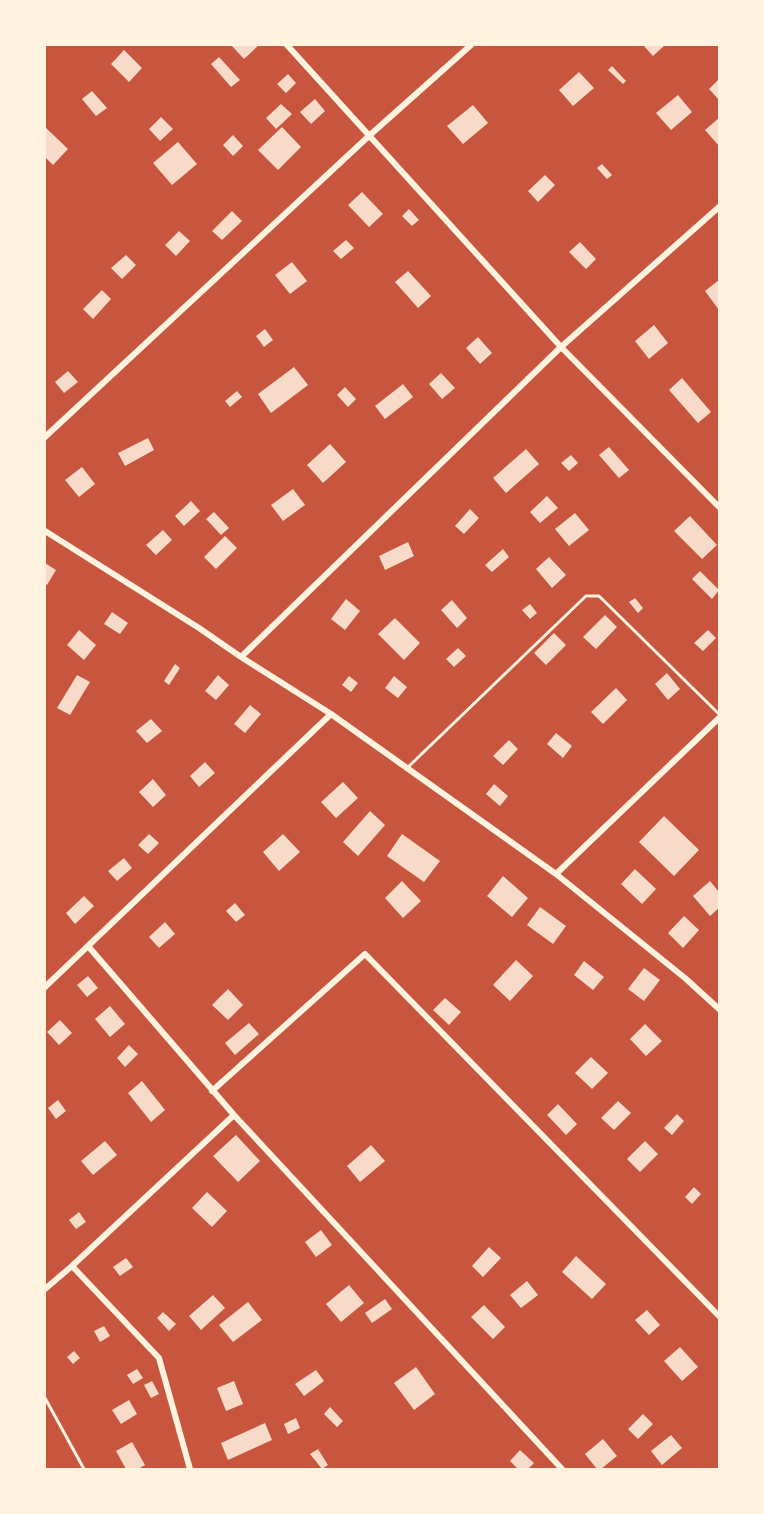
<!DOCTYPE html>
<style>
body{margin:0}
#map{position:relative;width:764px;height:1514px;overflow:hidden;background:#c8553d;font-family:Manrope,sans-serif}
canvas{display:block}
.frame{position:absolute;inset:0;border:46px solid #fff3e0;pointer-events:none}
</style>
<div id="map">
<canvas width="764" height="1514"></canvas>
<div class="frame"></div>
</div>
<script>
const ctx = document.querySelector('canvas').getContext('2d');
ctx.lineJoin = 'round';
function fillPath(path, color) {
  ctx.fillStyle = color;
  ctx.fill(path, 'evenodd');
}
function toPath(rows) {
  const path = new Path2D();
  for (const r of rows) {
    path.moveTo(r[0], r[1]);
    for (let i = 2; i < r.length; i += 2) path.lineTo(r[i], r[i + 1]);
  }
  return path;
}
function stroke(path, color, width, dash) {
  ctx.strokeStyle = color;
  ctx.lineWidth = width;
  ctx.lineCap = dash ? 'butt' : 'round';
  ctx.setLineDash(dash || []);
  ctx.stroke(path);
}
fillPath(toPath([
 [231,45,259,45,244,59],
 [643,45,665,45,653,56],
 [124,50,142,68,129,82,111,64],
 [219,57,240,80,231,87,211,64],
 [612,66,626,81,623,84,608,70],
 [579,72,594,88,573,106,559,90],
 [288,74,296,83,286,93,277,84],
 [718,80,719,81,719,100,709,89],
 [92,91,107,108,96,116,82,99],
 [678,95,692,112,671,130,656,113],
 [315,99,325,111,311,124,300,112],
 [281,104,292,114,276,129,266,118],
 [473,105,488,123,463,144,447,126],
 [161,117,173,129,160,141,149,129],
 [719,118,719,146,705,130],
 [45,127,68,149,53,165,45,157],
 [282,127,301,147,278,170,258,150],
 [233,135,243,146,233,156,223,145],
 [178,142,197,164,172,185,153,163],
 [602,164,612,175,607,179,597,168],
 [545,175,555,185,538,202,528,191],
 [362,192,383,214,369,227,348,205],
 [409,209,419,220,412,226,402,216],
 [232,211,242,221,222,240,212,231],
 [179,231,190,241,176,256,165,245],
 [346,240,354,248,341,259,333,251],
 [580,242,596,259,586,269,569,252],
 [126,255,136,265,122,279,111,268],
 [292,262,307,281,290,294,275,275],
 [408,271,431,296,418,308,395,282],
 [719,280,719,310,705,291],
 [102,290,111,299,93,319,83,309],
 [654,325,668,343,649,359,635,341],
 [265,329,273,340,264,347,256,336],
 [478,337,492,353,480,364,466,348],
 [294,367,308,385,271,413,258,394],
 [68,371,78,382,64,393,55,382],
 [441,373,455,388,442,399,429,384],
 [682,378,711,412,698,423,669,390],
 [403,384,413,397,385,419,375,406],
 [345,387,356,399,348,407,337,395],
 [237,391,242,397,230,407,225,401],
 [148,438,154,450,125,466,118,453],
 [330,444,346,462,323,483,307,465],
 [609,447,629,470,619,478,599,455],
 [526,449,539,464,506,493,493,478],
 [571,455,578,463,569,471,561,463],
 [82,467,95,484,79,497,65,480],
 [293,489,305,505,283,521,271,505],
 [547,496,558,508,540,523,530,512],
 [191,501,200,511,184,526,175,516],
 [470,509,479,518,464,534,455,526],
 [214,512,229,528,221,535,206,519],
 [575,513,589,530,569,546,555,529],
 [690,516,717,545,702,559,674,531],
 [163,530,172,540,156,555,146,545],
 [225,536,237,548,216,569,204,557],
 [408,542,414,556,385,570,379,556],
 [503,549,509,557,492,572,485,565],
 [549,557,566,575,552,588,536,569],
 [45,563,56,570,47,585,45,584],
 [700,571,719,590,712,599,692,579],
 [635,598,643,608,638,613,629,602],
 [346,599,360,611,345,630,331,619],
 [452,600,467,618,457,628,441,610],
 [530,604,537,613,530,619,522,610],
 [112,612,128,623,120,634,104,624],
 [605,615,617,627,596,649,583,637],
 [395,618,420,643,404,660,378,634],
 [79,630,96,645,84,660,67,645],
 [708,630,716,638,703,651,694,643],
 [554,633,566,645,546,665,534,653],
 [458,648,466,656,454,667,446,659],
 [175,664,180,668,169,685,164,681],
 [667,673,680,689,668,700,655,684],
 [77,675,90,682,70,715,57,708],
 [218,675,229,685,216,700,205,691],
 [349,676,358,683,351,692,342,685],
 [394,676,407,687,398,698,385,688],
 [616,688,627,700,603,724,591,712],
 [250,705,261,714,245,733,234,724],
 [151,719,162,731,147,743,136,731],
 [556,733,572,746,563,758,547,744],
 [509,740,518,749,503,765,493,756],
 [205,762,215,773,199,787,190,776],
 [153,779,166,795,153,807,139,792],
 [343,782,358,798,336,818,321,802],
 [494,784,508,796,500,806,486,794],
 [370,811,385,825,358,856,343,842],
 [664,816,699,850,674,876,639,842],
 [149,834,159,843,148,854,138,845],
 [283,834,300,852,279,871,263,852],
 [402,834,440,861,424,882,387,856],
 [124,858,132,868,117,881,108,871],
 [635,869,656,889,642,904,621,884],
 [503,876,528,898,512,917,487,896],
 [402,881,421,901,403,918,385,898],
 [710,881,719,892,719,908,710,916,693,896],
 [84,896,94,906,75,924,66,913],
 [235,903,245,915,236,922,226,911],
 [540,907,566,926,553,944,527,925],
 [684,916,699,930,683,948,668,933],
 [165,922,175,934,159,948,149,937],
 [516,960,533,976,510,1001,493,985],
 [584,961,604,977,593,990,574,975],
 [644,968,660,980,644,1001,628,989],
 [88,976,98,988,87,997,77,985],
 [228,989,243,1005,228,1020,212,1005],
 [445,998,461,1012,449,1025,433,1010],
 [110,1006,125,1024,110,1037,95,1019],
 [60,1020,72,1033,59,1045,47,1032],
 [249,1023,259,1034,235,1055,225,1043],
 [645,1024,662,1041,646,1056,630,1039],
 [129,1045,138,1054,125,1067,117,1058],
 [591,1057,608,1073,592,1089,575,1073],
 [142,1081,165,1110,151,1122,128,1093],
 [58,1100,66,1111,56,1119,48,1108],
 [618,1101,631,1113,614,1130,601,1118],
 [558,1104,577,1124,566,1135,547,1115],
 [677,1114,684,1121,672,1135,664,1128],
 [236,1135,260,1161,238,1182,213,1156],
 [105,1141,117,1155,93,1175,81,1161],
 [645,1141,658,1154,640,1172,627,1159],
 [371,1145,385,1161,360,1182,347,1166],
 [694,1187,701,1194,692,1204,685,1197],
 [207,1192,227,1211,212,1227,192,1208],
 [79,1212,86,1222,76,1229,69,1220],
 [321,1230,332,1245,316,1257,305,1242],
 [489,1247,501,1258,483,1277,472,1266],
 [576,1256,606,1284,592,1299,562,1272],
 [126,1258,133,1267,120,1276,113,1267],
 [527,1281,538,1295,521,1308,510,1295],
 [349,1285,364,1303,341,1322,326,1304],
 [213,1295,225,1308,201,1330,189,1316],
 [385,1299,392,1309,372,1323,365,1313],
 [248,1302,262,1320,233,1342,219,1325],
 [484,1305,505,1327,493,1339,471,1317],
 [647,1310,660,1325,649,1335,635,1320],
 [163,1312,176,1324,169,1331,157,1318],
 [104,1326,110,1336,100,1342,94,1331],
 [680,1347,698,1367,682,1381,664,1361],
 [74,1351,80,1358,73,1364,67,1357],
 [416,1367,435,1394,414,1410,394,1383],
 [137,1369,143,1378,133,1384,127,1375],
 [316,1370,324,1381,304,1396,295,1384],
 [152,1381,159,1394,151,1398,144,1385],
 [234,1381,243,1404,226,1411,217,1388],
 [129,1400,137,1414,121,1424,112,1410],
 [330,1407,343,1421,337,1427,324,1414],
 [643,1414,653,1424,638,1439,628,1429],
 [296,1418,300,1428,288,1434,284,1424],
 [265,1423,272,1440,228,1460,221,1443],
 [671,1435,682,1448,662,1465,651,1451],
 [603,1439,617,1456,601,1469,597,1469,585,1454],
 [132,1442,145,1465,138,1469,126,1469,116,1451],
 [318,1449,328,1465,322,1469,310,1454],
 [520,1450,534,1463,528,1469,518,1469,510,1461]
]), '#f7dbc8');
stroke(toPath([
 [406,769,586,596,599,596,719,714],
 [45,1398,84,1469]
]), '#fff3e0', 3);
stroke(toPath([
 [287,45,561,347,719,507],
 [45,437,370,135,471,45],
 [45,531,199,628,241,657,331,714,556,874,685,978,719,1009],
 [241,657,561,347,719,207],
 [556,874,719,718],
 [88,946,234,1115,562,1469],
 [45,987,331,714],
 [212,1091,365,954,719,1316],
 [72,1266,159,1358,190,1469],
 [45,1289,72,1266,234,1115]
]), '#fff3e0', 6);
</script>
